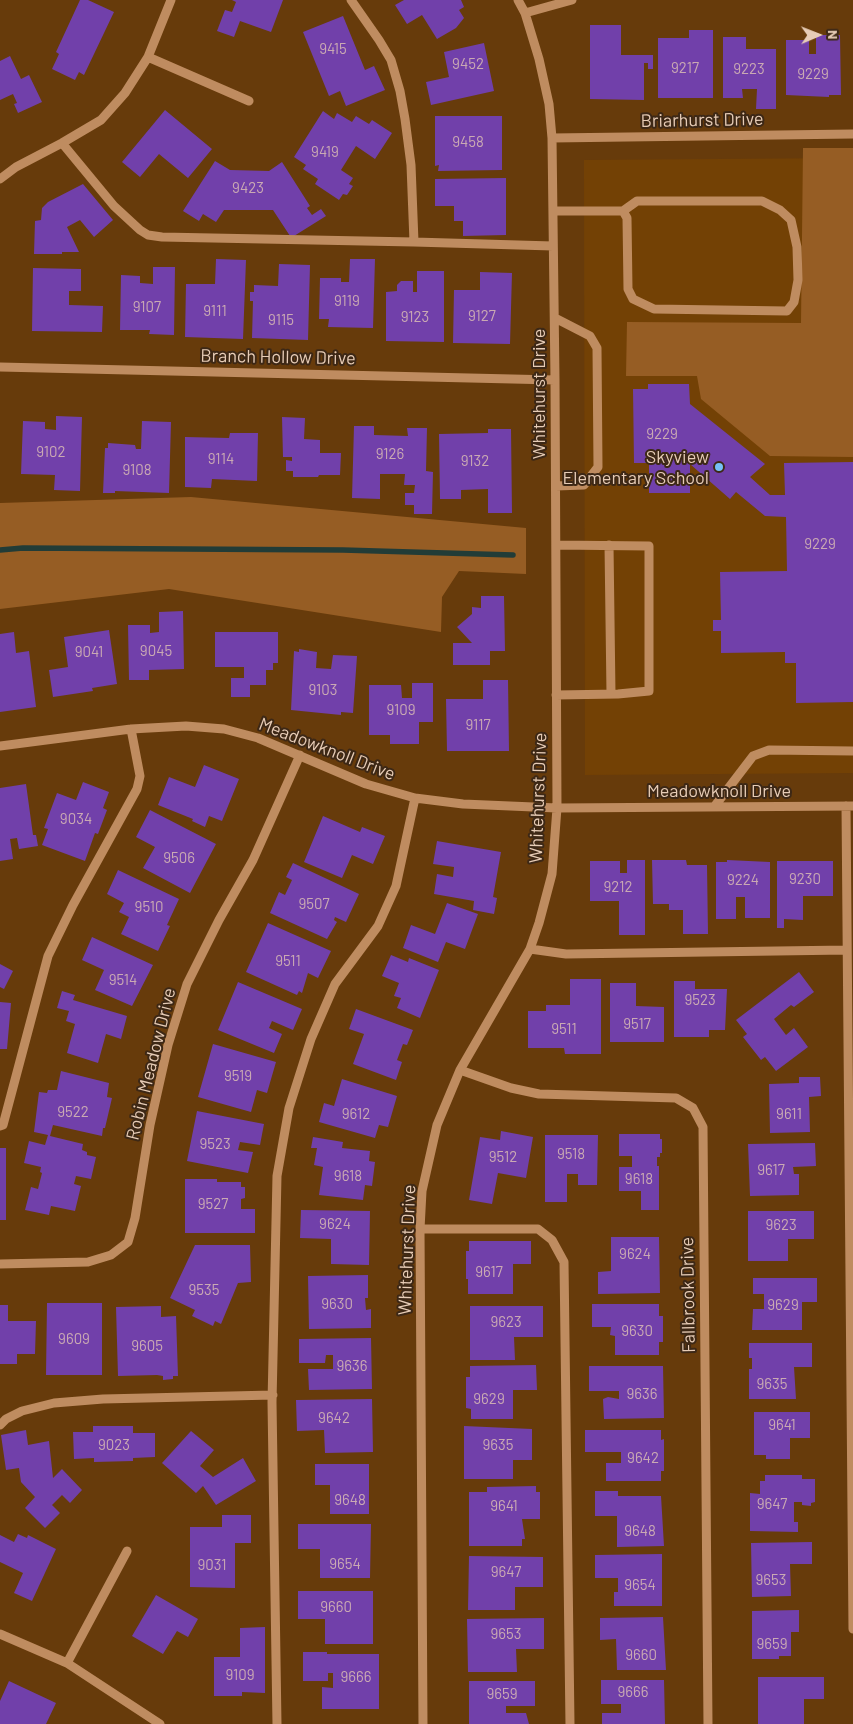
<!DOCTYPE html>
<style>
body{margin:0}
#map{position:relative;width:853px;height:1724px;overflow:hidden;background:#673b0b;font-family:Barlow,sans-serif}
canvas{display:block}
.north{position:absolute;left:793px;top:10px;width:50px;height:50px;-webkit-text-stroke:4px #3d2816;paint-order:stroke;rotate:89deg;font-size:14px;font-weight:700;line-height:20px;text-align:center;color:#e7ccb6}
.north::after{content:'';display:block;margin:auto;width:18px;height:22px;background:#e7ccb6;clip-path:polygon(50% 0,100% 100%,50% 72%,0 100%)}
</style>
<div id="map">
<canvas width="853" height="1724"></canvas>
<div class="north">N</div>
</div>
<script>
const ctx = document.querySelector('canvas').getContext('2d');
ctx.lineJoin = 'round';
function fillPath(path, color) {
  ctx.fillStyle = color;
  ctx.fill(path, 'evenodd');
}
function toPath(rows) {
  const path = new Path2D();
  for (const r of rows) {
    path.moveTo(r[0], r[1]);
    for (let i = 2; i < r.length; i += 2) path.lineTo(r[i], r[i + 1]);
  }
  return path;
}
function stroke(path, color, width, dash) {
  ctx.strokeStyle = color;
  ctx.lineWidth = width;
  ctx.lineCap = dash ? 'butt' : 'round';
  ctx.setLineDash(dash || []);
  ctx.stroke(path);
}
function drawText(font, color, halo, rows, align = 'center') {
  ctx.font = font + ' Barlow,sans-serif';
  ctx.lineWidth = 4;
  ctx.setLineDash([]);
  ctx.textBaseline = 'middle';
  ctx.strokeStyle = halo;
  ctx.fillStyle = color;
  for (const [text, x, y, turn = 0] of rows) {
    ctx.save();
    ctx.translate(x, y);
    ctx.rotate((+turn || 0) * Math.PI / 180);
    ctx.textAlign = isNaN(turn) ? turn : align;
    if (halo) ctx.strokeText(text, 0, 0);
    ctx.fillText(text, 0, 0);
    ctx.restore();
  }
}
fillPath(toPath([
 [853,158,853,773,585,775,584,160]
]), '#734105');
fillPath(toPath([
 [803,148,853,148,853,457,770,456,701,399,697,376,626,376,627,322,801,323],
 [191,497,526,528,526,574,459,571,442,597,441,632,169,589,0,609,0,503]
]), '#965d24');
stroke(toPath([
 [0,550,23,548,343,550,513,555]
]), '#223c37', 5.5);
fillPath(toPath([
 [80,0,88,0,114,12,84,75,79,72,75,80,52,69,59,54,56,52],
 [232,0,283,0,271,32,240,21,234,37,217,31,225,10,232,12,236,2],
 [404,0,461,0,464,7,459,10,464,18,456,28,437,39,422,15,407,24,395,5],
 [343,16,365,70,374,66,385,90,346,106,340,91,329,96,303,32],
 [590,25,621,25,621,55,653,55,653,69,648,69,648,63,644,63,644,100,590,99],
 [689,30,713,30,713,98,658,98,658,38,689,38],
 [816,35,840,35,841,95,829,95,829,97,786,95,786,40,809,40,809,54,816,54],
 [723,37,746,37,746,49,776,49,776,109,756,109,757,89,742,89,743,98,723,98],
 [484,43,494,91,431,105,426,82,449,77,444,52],
 [10,56,21,79,29,75,42,102,18,113,14,104,17,103,13,94,0,100,0,61],
 [165,110,212,149,188,178,159,154,140,177,122,162],
 [323,111,334,119,337,113,352,122,356,116,369,124,372,120,392,133,375,159,356,146,341,170,353,178,349,184,353,186,347,195,343,194,339,200,315,184,318,179,303,169,306,165,294,157],
 [435,116,502,116,502,170,438,171,439,165,435,166],
 [215,161,230,170,269,171,282,162,310,206,307,208,312,215,321,209,326,216,294,236,290,236,273,210,224,210,216,222,203,214,199,221,183,211],
 [506,178,506,235,463,236,463,221,454,221,454,206,435,206,435,179],
 [83,184,113,220,94,237,80,220,67,227,79,252,62,252,62,254,34,254,35,221,41,220,42,208,48,202],
 [216,259,246,260,243,339,185,337,186,284,215,284],
 [350,259,375,259,373,328,328,327,329,319,319,319,320,278,341,278,341,282,349,282],
 [279,264,310,265,308,340,252,338,253,301,250,301,250,292,254,292,254,285,278,286],
 [153,267,175,267,174,335,149,334,150,330,120,330,121,275,140,276,140,283,153,284],
 [33,268,81,269,81,291,69,291,69,305,103,306,102,332,32,331],
 [417,271,444,271,444,342,386,341,386,292,397,291,397,285,401,281,413,281,413,292,417,292],
 [480,272,512,273,510,344,453,343,454,290,480,290],
 [648,384,689,384,690,404,765,464,750,477,770,495,785,495,784,463,853,462,853,702,796,703,796,663,785,663,785,652,721,653,721,631,713,631,713,620,721,620,720,572,787,571,786,517,765,516,736,492,730,499,690,464,690,493,649,493,649,463,634,463,633,389,648,389],
 [56,416,82,417,80,491,54,490,55,475,21,474,23,421,45,422,45,429,56,430],
 [282,417,305,418,304,439,320,440,320,453,341,453,340,475,319,475,318,477,293,477,293,471,286,471,286,460,292,461,292,457,283,457],
 [142,421,171,422,169,493,115,491,115,493,103,493,105,448,108,448,108,443,135,445,136,449,141,449],
 [354,426,374,426,374,435,408,436,407,428,427,428,426,471,433,472,432,514,414,514,414,505,405,505,405,493,414,493,415,485,404,485,405,474,380,474,380,499,352,498],
 [488,429,511,429,512,513,488,513,488,489,461,490,461,499,440,499,439,434,488,433],
 [230,433,258,433,257,481,212,479,211,488,185,487,185,437,229,438],
 [481,596,504,596,505,651,490,651,490,665,453,665,453,643,472,643,457,627,472,614,472,607,481,608],
 [183,611,184,669,149,670,149,680,129,680,128,625,150,625,150,633,159,632,159,612],
 [109,630,117,684,92,688,93,691,53,697,49,670,68,667,64,637],
 [14,632,16,653,29,651,36,707,0,712,0,634],
 [215,632,278,632,278,663,273,663,273,670,266,670,266,685,250,685,250,697,231,697,231,678,244,678,244,667,215,667],
 [299,649,317,652,316,668,331,669,333,655,357,656,353,713,341,712,341,715,291,710,294,651,299,652],
 [483,680,508,680,509,751,447,751,446,699,483,699],
 [412,683,433,683,433,722,419,722,419,744,390,744,390,735,369,735,369,685,401,685,402,698,412,698],
 [204,765,239,779,222,821,209,816,205,827,192,821,193,819,158,805,169,777,195,787],
 [83,782,109,792,103,808,107,810,98,834,95,833,85,861,42,845,48,829,44,828,57,793,76,800],
 [26,784,33,835,36,835,38,846,19,849,17,838,10,839,13,859,0,861,0,788],
 [150,810,216,844,190,893,143,868,155,847,136,837],
 [323,816,360,832,362,827,385,836,373,864,352,855,342,878,304,862],
 [437,841,501,852,493,897,497,898,494,914,473,910,474,901,434,894,437,874,453,877,454,867,433,864],
 [627,860,645,860,645,935,619,935,619,901,590,901,590,861,620,861,620,873,627,873],
 [652,860,686,860,687,865,707,865,708,934,683,934,683,910,669,910,669,904,653,904],
 [727,860,770,862,770,918,745,918,745,897,736,897,736,919,716,919,716,862,727,862],
 [777,861,833,861,833,896,803,896,803,920,784,919,784,928,777,928],
 [293,863,359,894,346,922,335,917,334,920,337,922,327,939,270,913,279,892,285,895,292,880,286,877],
 [118,870,179,899,167,925,170,926,158,951,121,934,129,917,119,912,124,903,107,894],
 [447,903,478,914,465,949,446,942,438,962,403,948,411,925,435,934],
 [268,923,331,951,318,978,308,973,302,993,299,991,297,995,246,972],
 [92,937,153,965,132,1006,95,990,104,970,82,960],
 [391,955,408,962,409,958,439,970,420,1018,397,1008,401,998,394,996,399,983,382,976],
 [0,964,13,971,4,989,0,987],
 [799,972,814,992,794,1007,791,1005,774,1019,786,1035,794,1028,808,1047,776,1071,765,1057,761,1060,743,1037,747,1034,736,1020],
 [570,979,601,979,601,1054,565,1054,564,1048,528,1048,528,1011,546,1011,546,1005,570,1005],
 [674,981,695,981,695,989,727,989,725,1030,709,1030,709,1037,674,1037],
 [238,982,302,1009,293,1030,272,1021,269,1028,282,1034,274,1053,218,1030],
 [610,983,636,983,636,1006,664,1007,664,1042,610,1042],
 [62,991,75,995,73,1000,127,1016,121,1039,106,1034,98,1063,67,1053,75,1024,66,1021,69,1011,57,1008],
 [0,1002,11,1003,7,1049,0,1049],
 [356,1009,413,1030,407,1045,403,1044,397,1060,402,1062,396,1080,353,1064,364,1034,349,1029],
 [213,1044,276,1062,267,1093,257,1090,251,1112,198,1097],
 [61,1071,109,1083,107,1097,112,1098,105,1128,103,1128,102,1136,53,1125,50,1136,83,1144,82,1150,87,1152,87,1155,96,1157,91,1179,76,1176,74,1184,81,1186,75,1211,51,1206,49,1215,25,1210,31,1187,38,1189,42,1173,40,1172,41,1167,24,1163,29,1141,45,1145,48,1135,34,1132,39,1092,47,1093,48,1090,57,1090],
 [799,1077,820,1077,821,1096,809,1097,810,1132,770,1133,769,1084,799,1083],
 [342,1079,397,1096,388,1127,379,1125,375,1138,319,1122,324,1103,334,1106],
 [197,1111,264,1124,260,1145,240,1142,238,1150,253,1152,248,1173,187,1161],
 [501,1131,533,1137,526,1178,498,1173,492,1204,469,1200,480,1137,500,1140],
 [619,1134,660,1134,660,1139,662,1139,662,1153,660,1153,660,1157,657,1157,657,1166,659,1166,659,1210,641,1210,641,1191,619,1191,619,1167,632,1167,632,1156,619,1156],
 [545,1135,598,1135,597,1185,578,1185,578,1174,567,1174,567,1202,545,1202],
 [313,1137,343,1142,342,1148,370,1151,369,1161,375,1162,372,1186,365,1185,363,1200,319,1195,323,1167,314,1165,317,1148,311,1148],
 [815,1143,816,1166,793,1167,794,1174,799,1174,799,1195,750,1196,748,1144],
 [0,1148,6,1148,6,1220,0,1220],
 [185,1179,217,1179,217,1182,241,1182,241,1187,245,1187,245,1198,241,1199,241,1209,255,1209,255,1233,185,1233],
 [301,1210,370,1211,369,1265,331,1264,331,1239,300,1238],
 [748,1211,814,1211,814,1239,788,1239,788,1261,748,1261],
 [611,1237,659,1237,660,1293,598,1294,598,1272,611,1271],
 [469,1241,531,1241,531,1264,513,1264,513,1294,468,1294,468,1279,466,1279,466,1251,469,1251],
 [195,1245,250,1245,251,1282,238,1283,221,1324,215,1321,213,1326,192,1316,195,1310,170,1298],
 [368,1275,368,1298,365,1298,366,1310,371,1309,371,1328,309,1329,308,1276],
 [753,1278,817,1278,817,1302,802,1302,802,1330,752,1330,753,1309,764,1309,764,1294,753,1294],
 [47,1303,102,1303,102,1375,46,1375],
 [592,1304,659,1304,659,1316,663,1316,663,1342,659,1342,659,1355,615,1355,615,1336,610,1335,611,1327,592,1327],
 [0,1305,8,1305,8,1321,36,1321,35,1354,17,1354,17,1364,0,1364],
 [161,1306,161,1317,176,1316,178,1376,173,1376,173,1379,163,1380,163,1376,157,1375,118,1376,116,1307],
 [470,1306,543,1306,543,1337,514,1337,515,1360,470,1360],
 [371,1338,372,1389,309,1390,308,1369,333,1369,333,1355,326,1355,325,1363,299,1363,299,1339],
 [749,1343,812,1343,812,1367,794,1367,796,1399,749,1399,749,1369,752,1369,752,1358,749,1358],
 [536,1365,537,1390,513,1390,513,1419,471,1419,471,1409,466,1408,466,1377,470,1377,470,1366],
 [589,1366,663,1366,664,1418,604,1419,603,1399,608,1397,619,1399,619,1391,589,1391],
 [372,1399,373,1452,325,1453,324,1430,297,1431,296,1400],
 [754,1412,810,1412,810,1438,790,1438,790,1459,766,1459,766,1455,754,1455],
 [93,1426,133,1426,133,1433,155,1433,155,1457,133,1458,133,1461,94,1462,94,1458,74,1459,73,1432,93,1432],
 [464,1426,532,1429,532,1460,513,1460,513,1479,464,1479],
 [26,1430,28,1445,49,1441,53,1478,62,1469,82,1490,70,1503,62,1495,52,1505,60,1513,45,1528,25,1508,35,1497,21,1482,19,1468,6,1470,1,1435],
 [585,1430,661,1430,661,1440,664,1439,664,1471,661,1471,661,1481,606,1481,606,1463,621,1463,621,1452,585,1452],
 [191,1431,214,1450,200,1466,213,1477,243,1458,256,1481,216,1505,203,1486,196,1493,162,1463],
 [315,1464,369,1464,369,1514,330,1514,330,1485,315,1485],
 [765,1475,802,1475,802,1479,815,1479,815,1502,811,1503,811,1506,802,1505,802,1502,794,1502,794,1522,798,1522,798,1532,750,1531,750,1493,760,1494,760,1481,765,1481],
 [536,1486,536,1492,540,1492,540,1519,522,1519,525,1539,522,1539,522,1546,469,1546,469,1492,487,1492,487,1487],
 [595,1491,618,1491,618,1496,661,1496,664,1546,617,1547,617,1516,595,1516],
 [222,1515,251,1515,251,1543,235,1543,235,1588,190,1587,190,1527,222,1527],
 [298,1524,371,1524,370,1578,320,1578,320,1549,298,1549],
 [18,1534,27,1538,28,1535,56,1549,32,1601,14,1593,23,1573,0,1562,0,1535,14,1542],
 [812,1542,812,1564,790,1564,791,1596,752,1597,751,1543],
 [662,1554,662,1606,614,1606,614,1592,618,1592,618,1578,595,1578,595,1555],
 [469,1556,543,1557,543,1587,515,1587,515,1610,468,1610],
 [298,1591,373,1591,373,1644,325,1644,325,1619,298,1619],
 [156,1595,198,1619,188,1637,177,1631,163,1654,132,1636],
 [799,1610,799,1632,791,1632,791,1656,779,1656,779,1659,752,1659,752,1611],
 [663,1617,666,1670,617,1670,616,1639,600,1640,600,1618],
 [544,1618,544,1649,516,1649,517,1672,468,1672,467,1619],
 [265,1627,265,1693,242,1692,242,1696,214,1696,214,1657,240,1657,240,1628],
 [303,1652,327,1652,327,1654,379,1654,379,1709,322,1709,322,1687,333,1688,333,1673,328,1673,328,1681,303,1681],
 [758,1677,824,1677,824,1699,804,1699,804,1724,758,1724],
 [601,1680,664,1680,665,1724,602,1724,602,1713,621,1713,621,1704,601,1704],
 [9,1681,56,1703,46,1724,0,1724,0,1701],
 [469,1681,535,1681,535,1706,506,1706,506,1713,526,1713,529,1724,469,1724]
]), '#7140aa');
stroke(toPath([
 [351,0,379,40,391,60,400,91,405,119,411,165,414,242],
 [525,13,572,0],
 [148,57,249,101],
 [552,138,853,134],
 [62,143,114,206,140,230,148,235,162,237,414,242,553,246],
 [0,179,16,167,62,143,101,120,125,93,148,57,171,0],
 [553,211,623,211,627,218,628,289,633,299,654,309,787,311,794,302,798,280,797,247,791,220,780,210,762,201,637,201,623,211],
 [555,318,590,336,597,348,598,467,584,485,556,486],
 [0,367,555,380],
 [556,545,649,546,649,691,618,694,556,695],
 [609,545,611,694],
 [0,746,131,729,186,726,224,729,258,738,366,784,415,798,463,804,557,808,853,806],
 [846,806,853,1629],
 [714,807,753,756,769,750,853,751],
 [530,949,566,954,847,950],
 [460,1070,511,1088,539,1094,676,1098,693,1108,703,1127,708,1724],
 [0,1126,3,1125,48,956,73,905,137,789,140,776,131,729],
 [420,1229,538,1229,552,1240,564,1262,570,1724],
 [0,1264,88,1262,111,1255,128,1242,135,1218,150,1125,168,1045,187,984,219,920,253,860,300,755],
 [0,1425,6,1419,22,1411,54,1403,103,1399,273,1395],
 [0,1634,67,1663,160,1724],
 [67,1663,127,1551],
 [277,1724,272,1402,277,1176,289,1108,311,1039,335,984,378,926,396,886,415,798],
 [423,1724,420,1229,422,1191,437,1125,460,1070,530,949,539,923,552,874,557,808,555,380,552,138,549,104,539,59,525,13,518,0]
]), '#bf8c60', 9);
for (const [x, y, r, color] of [
 [719,467,5,"#76c0f7"]
]) {
  const dot = new Path2D();
  dot.arc(x, y, r, 0, 2 * Math.PI);
  ctx.fillStyle = color;
  ctx.fill(dot);
  stroke(dot, '#3d2816', 2);
}
drawText('15px', '#caa9b3', null, [
 ["9415",333,49],
 ["9452",468,64],
 ["9217",685,68],
 ["9223",749,69],
 ["9229",813,74],
 ["9458",468,142],
 ["9419",325,152],
 ["9423",248,188],
 ["9119",347,301],
 ["9107",147,307],
 ["9111",215,311],
 ["9127",482,316],
 ["9123",415,317],
 ["9115",281,320],
 ["9229",662,434],
 ["9102",51,452],
 ["9126",390,454],
 ["9114",221,459],
 ["9132",475,461],
 ["9108",137,470],
 ["9229",820,544],
 ["9045",156,651],
 ["9041",89,652],
 ["9103",323,690],
 ["9109",401,710],
 ["9117",478,725],
 ["9034",76,819],
 ["9506",179,858],
 ["9230",805,879],
 ["9224",743,880],
 ["9212",618,887],
 ["9507",314,904],
 ["9510",149,907],
 ["9511",288,961],
 ["9514",123,980],
 ["9523",700,1000],
 ["9517",637,1024],
 ["9511",564,1029],
 ["9519",238,1076],
 ["9522",73,1112],
 ["9612",356,1114],
 ["9611",789,1114],
 ["9523",215,1144],
 ["9518",571,1154],
 ["9512",503,1157],
 ["9617",771,1170],
 ["9618",348,1176],
 ["9618",639,1179],
 ["9527",213,1204],
 ["9624",335,1224],
 ["9623",781,1225],
 ["9624",635,1254],
 ["9617",489,1272],
 ["9535",204,1290],
 ["9630",337,1304],
 ["9629",783,1305],
 ["9623",506,1322],
 ["9630",637,1331],
 ["9609",74,1339],
 ["9605",147,1346],
 ["9636",352,1366],
 ["9635",772,1384],
 ["9636",642,1394],
 ["9629",489,1399],
 ["9642",334,1418],
 ["9641",782,1425],
 ["9023",114,1445],
 ["9635",498,1445],
 ["9642",643,1458],
 ["9648",350,1500],
 ["9647",772,1504],
 ["9641",504,1506],
 ["9648",640,1531],
 ["9654",345,1564],
 ["9031",212,1565],
 ["9647",506,1572],
 ["9653",771,1580],
 ["9654",640,1585],
 ["9660",336,1607],
 ["9653",506,1634],
 ["9659",772,1644],
 ["9660",641,1655],
 ["9109",240,1675],
 ["9666",356,1677],
 ["9666",633,1692],
 ["9659",502,1694]
]);
drawText('18px', '#e7ccb6', '#3d2816', [
 ["Briarhurst Drive",702,120,-1],
 ["Branch Hollow Drive",278,357,1],
 ["Whitehurst Drive",539,394,-90],
 ["Meadowknoll Drive",327,749,21],
 ["Meadowknoll Drive",719,791],
 ["Whitehurst Drive",538,798,-88],
 ["Robin Meadow Drive",151,1064,-76],
 ["Whitehurst Drive",407,1250,-88],
 ["Fallbrook Drive",688,1295,-91]
]);
drawText('18px', '#e7ccb6', '#3d2816', [
 ["Skyview",709,457],
 ["Elementary School",709,478]
], 'right');
</script>
